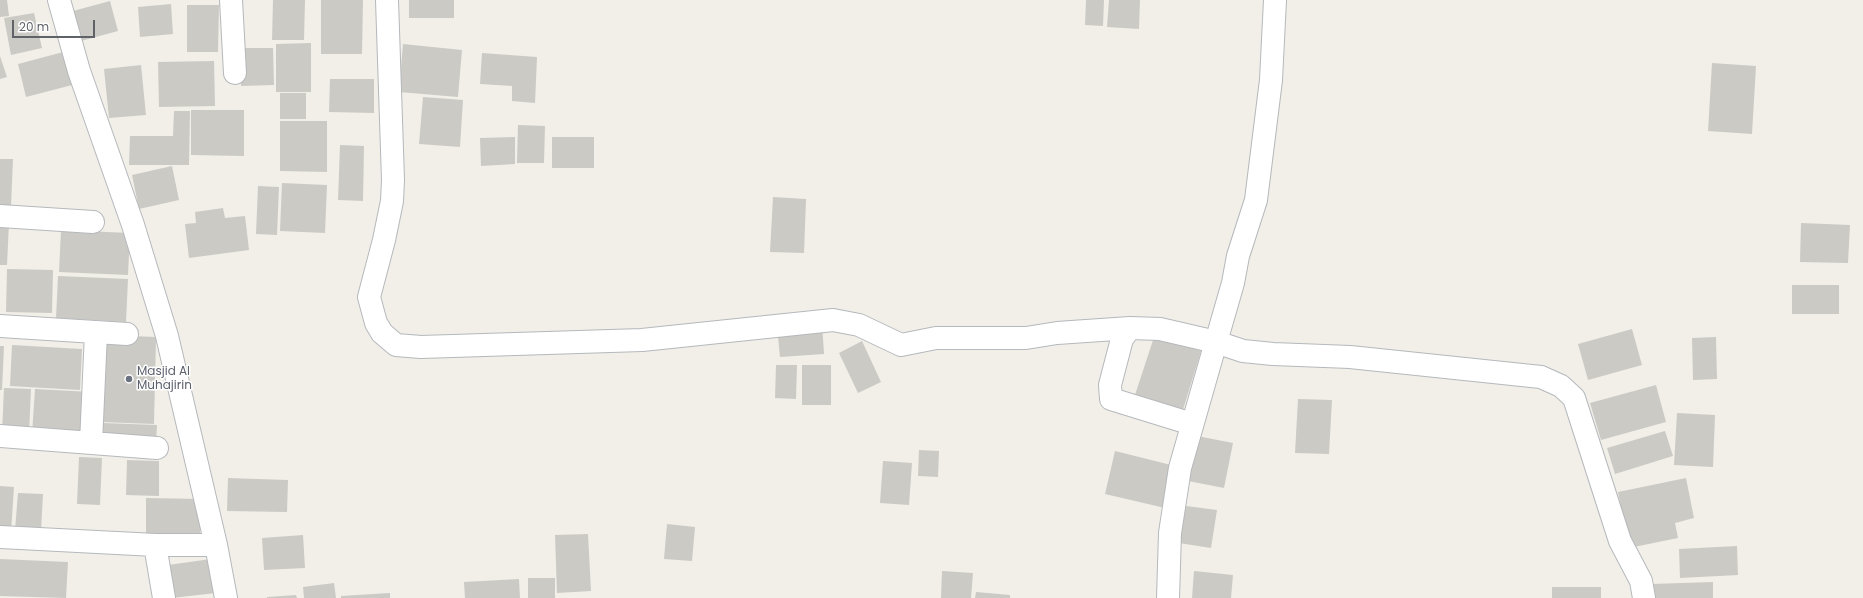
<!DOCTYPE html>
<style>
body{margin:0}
#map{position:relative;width:1863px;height:598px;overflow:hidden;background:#f1efe8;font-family:Poppins,sans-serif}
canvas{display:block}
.scale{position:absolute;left:12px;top:20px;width:83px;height:18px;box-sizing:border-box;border:2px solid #5f6368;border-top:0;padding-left:5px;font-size:12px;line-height:14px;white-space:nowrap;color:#5f6368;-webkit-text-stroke:3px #fff;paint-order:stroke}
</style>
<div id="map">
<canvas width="1863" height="598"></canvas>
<div class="scale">20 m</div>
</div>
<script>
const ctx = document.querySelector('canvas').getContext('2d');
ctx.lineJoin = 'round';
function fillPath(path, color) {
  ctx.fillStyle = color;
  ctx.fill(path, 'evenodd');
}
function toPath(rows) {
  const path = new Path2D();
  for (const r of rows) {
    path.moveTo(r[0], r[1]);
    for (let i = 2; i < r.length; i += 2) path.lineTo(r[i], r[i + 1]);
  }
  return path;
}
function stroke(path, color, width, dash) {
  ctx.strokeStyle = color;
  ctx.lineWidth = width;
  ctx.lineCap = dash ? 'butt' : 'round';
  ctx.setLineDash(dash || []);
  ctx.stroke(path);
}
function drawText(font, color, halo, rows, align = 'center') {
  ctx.font = font + ' Poppins,sans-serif';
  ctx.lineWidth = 3;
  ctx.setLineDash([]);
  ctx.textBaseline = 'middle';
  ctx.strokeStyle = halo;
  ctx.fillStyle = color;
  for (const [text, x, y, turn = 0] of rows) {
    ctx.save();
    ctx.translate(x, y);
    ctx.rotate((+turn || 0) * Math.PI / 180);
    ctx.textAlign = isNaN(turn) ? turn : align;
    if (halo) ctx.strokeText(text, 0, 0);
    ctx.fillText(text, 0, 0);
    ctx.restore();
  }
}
fillPath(toPath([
 [0,0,7,0,9,16,0,17],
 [273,0,305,0,304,40,272,40],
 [321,0,363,0,362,54,321,54],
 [409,0,454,0,454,18,409,18],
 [1086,0,1104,0,1103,26,1085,25],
 [1109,0,1140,0,1139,29,1107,27],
 [110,1,118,31,81,41,73,11],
 [171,4,173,34,140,37,138,7],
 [187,5,219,5,218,52,187,52],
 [34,13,42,48,11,55,4,18],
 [311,43,311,92,276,92,276,44],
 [403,44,462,50,458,97,399,92],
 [240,48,273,48,274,85,241,86],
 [67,51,76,84,26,97,18,64],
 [482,53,537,57,535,103,512,101,512,86,480,84],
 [0,56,7,77,0,79],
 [214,61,215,106,159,107,158,62],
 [1712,63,1756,66,1752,134,1708,131],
 [141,65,146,115,109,118,104,69],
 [330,79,374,79,374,113,329,112],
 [280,93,306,93,306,119,280,119],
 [423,97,463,100,460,147,419,144],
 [191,110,244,110,244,156,191,155],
 [174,111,190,111,189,165,129,165,130,136,173,136],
 [280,121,327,121,327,172,280,171],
 [518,125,545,126,544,163,517,163],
 [515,137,515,164,481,166,480,138],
 [552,137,594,137,594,168,552,168],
 [340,145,364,146,363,201,338,200],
 [0,159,13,159,11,206,0,206],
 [172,166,179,200,139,209,132,175],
 [282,183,327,185,325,233,280,231],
 [258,186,279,187,277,235,256,234],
 [773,197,806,199,804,253,770,252],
 [223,208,225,218,245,216,249,250,189,258,185,224,196,223,195,212],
 [0,223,9,223,7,265,0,265],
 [1801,223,1850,225,1848,263,1800,262],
 [61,230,130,233,128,275,59,272],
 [7,269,53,270,52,313,6,312],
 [58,276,128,279,126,322,56,318],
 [1792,285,1839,285,1839,314,1792,314],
 [822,323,824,354,780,357,777,326],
 [1632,329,1642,365,1588,380,1578,344],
 [104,335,156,337,154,424,101,422],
 [1154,337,1201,351,1182,413,1134,398],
 [1716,337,1717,379,1693,380,1692,338],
 [862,341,881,382,858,393,839,353],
 [12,345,82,349,80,390,10,386],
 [0,346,4,346,2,390,0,390],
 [776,365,797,365,796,399,775,398],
 [802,365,831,365,831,405,802,405],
 [1656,385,1666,422,1601,440,1590,403],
 [4,388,31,389,29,434,2,433],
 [35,389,91,392,88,438,32,434],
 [1298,399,1332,400,1329,454,1295,453],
 [1677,413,1715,415,1713,467,1674,465],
 [102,423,157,425,156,445,100,442],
 [1665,431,1673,456,1615,474,1607,448],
 [1192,435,1233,443,1224,488,1183,480],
 [919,450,939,451,938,477,918,476],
 [1115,451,1175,466,1165,508,1105,494],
 [79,457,102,458,100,505,77,504],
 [127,460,159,461,159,496,126,495],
 [883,461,912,463,909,505,880,503],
 [228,478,288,480,287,512,227,511],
 [1686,478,1694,518,1675,523,1678,538,1629,548,1618,492],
 [0,486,14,487,11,532,0,531],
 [18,493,43,494,41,532,15,530],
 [146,498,201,499,200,535,146,535],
 [1186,506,1217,510,1211,548,1179,543],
 [667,524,695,527,692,561,664,559],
 [588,534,591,591,557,593,555,535],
 [303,535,305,568,264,570,262,538],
 [1737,546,1738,575,1680,578,1679,549],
 [0,559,68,562,66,598,0,596],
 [211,559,216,593,172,598,168,565],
 [942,571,973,573,971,598,941,598],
 [1194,571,1233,575,1231,598,1192,598],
 [528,578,555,578,555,598,528,598],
 [519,579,520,598,465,598,464,582],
 [1713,582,1713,598,1651,598,1651,584],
 [334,583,336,598,304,598,303,587],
 [1552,587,1601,587,1601,598,1552,598],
 [976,592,1010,595,1010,598,975,598],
 [390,593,390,598,341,598,341,596],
 [296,595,297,598,267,598,267,597]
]), '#cccac5');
const minor = toPath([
 [59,0,79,71,133,225,167,336,216,545,226,598],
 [231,0,235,73],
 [387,0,393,180,392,201,384,240,369,297,376,323,382,333,396,345,421,347,642,340,833,320,859,325,901,345,936,338,1026,338,1057,333,1130,328],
 [0,216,93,222],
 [0,326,127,334],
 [1192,424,1111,399,1110,385,1122,339,1130,328,1160,329,1216,342,1233,283,1238,256,1256,200,1271,80,1275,0],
 [0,436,157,448],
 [91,443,96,333],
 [0,537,155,545,164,598],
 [155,545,216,545],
 [1168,598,1170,533,1180,468,1216,342,1243,351,1273,354,1350,357,1541,377,1561,386,1574,398,1620,541,1641,581,1644,598]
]);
stroke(minor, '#b5b8bc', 24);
stroke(minor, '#fff', 22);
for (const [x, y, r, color] of [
 [129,379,4,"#6b7280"]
]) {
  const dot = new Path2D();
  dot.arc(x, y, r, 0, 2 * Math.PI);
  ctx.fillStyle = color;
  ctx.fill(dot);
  stroke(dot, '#fff', 1.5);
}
drawText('12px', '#5b616d', '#fff', [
 ["Masjid Al",137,372],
 ["Muhajirin",137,386]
], 'left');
</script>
